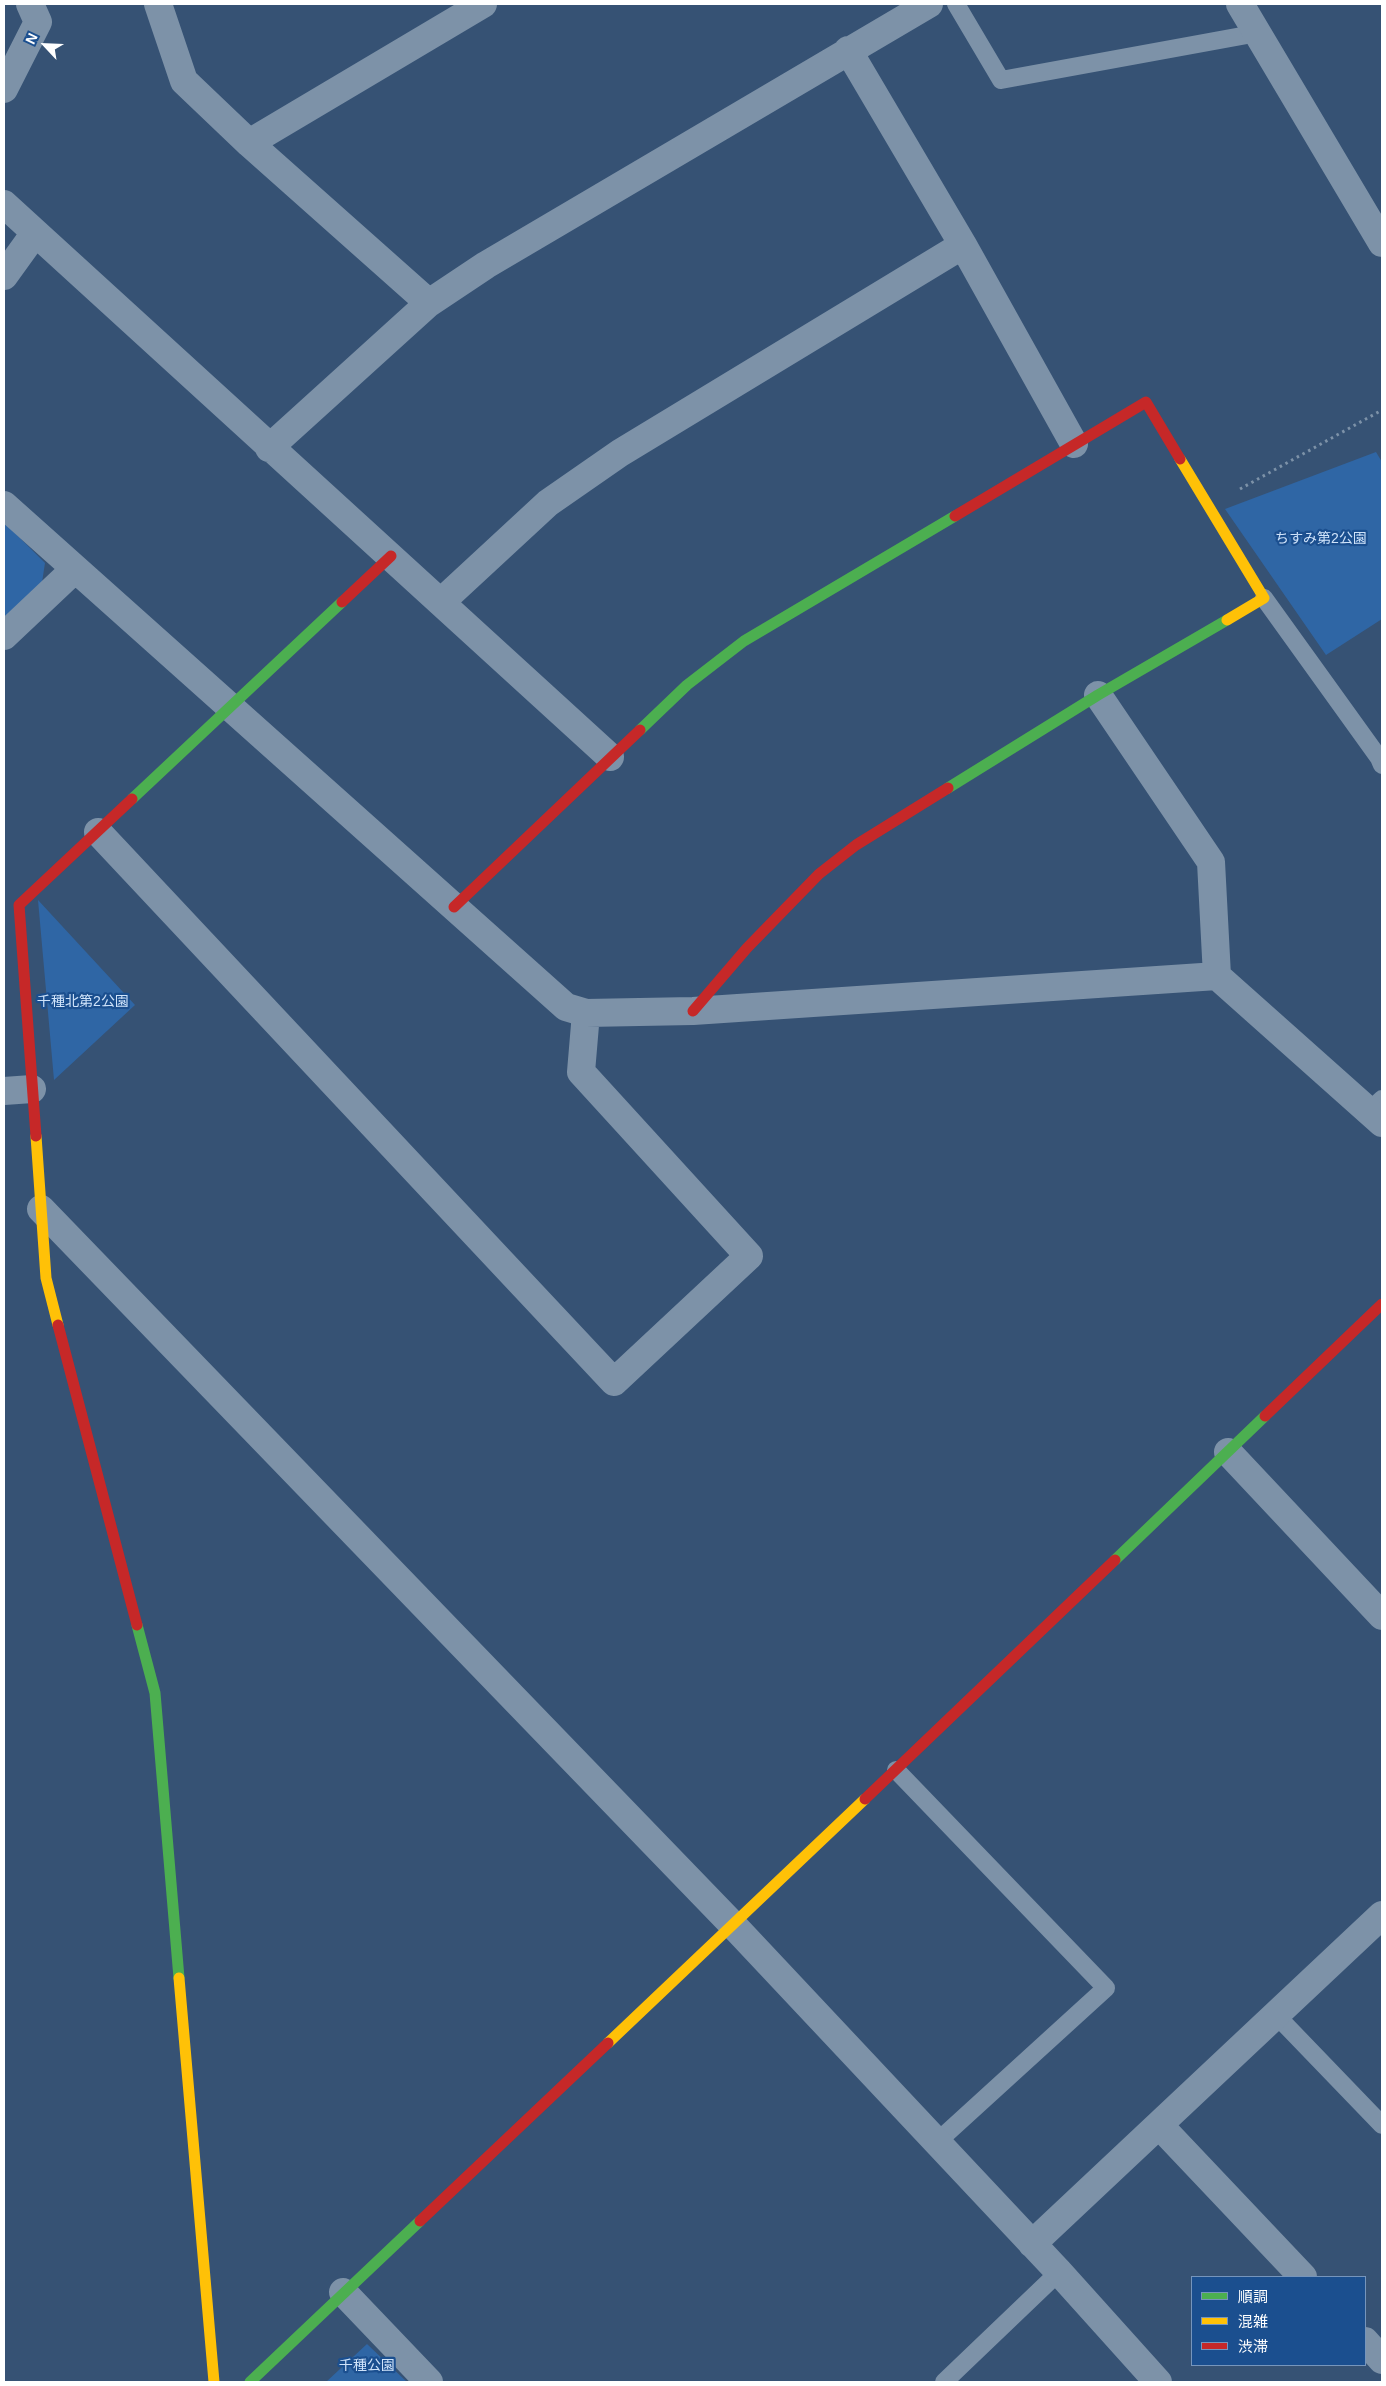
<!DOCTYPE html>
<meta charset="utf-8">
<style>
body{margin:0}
#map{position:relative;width:1386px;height:2386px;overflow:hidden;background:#365274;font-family:Helvetica,"Noto Sans JP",sans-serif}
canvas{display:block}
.frame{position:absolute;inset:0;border:5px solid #fff;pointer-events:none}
.legend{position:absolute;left:1191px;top:2276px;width:175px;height:90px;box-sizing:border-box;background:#1b4f8f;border:1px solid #7695bc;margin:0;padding:6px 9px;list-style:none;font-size:15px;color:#fff}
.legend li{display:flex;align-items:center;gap:10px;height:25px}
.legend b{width:25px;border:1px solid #7695bc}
.north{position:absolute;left:20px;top:20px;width:50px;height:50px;-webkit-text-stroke:4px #1b4f8f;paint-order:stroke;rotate:295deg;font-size:14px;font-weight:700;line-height:20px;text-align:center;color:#fff}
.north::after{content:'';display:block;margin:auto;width:18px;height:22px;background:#fff;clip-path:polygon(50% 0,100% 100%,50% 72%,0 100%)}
</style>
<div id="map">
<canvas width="1386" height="2386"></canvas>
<div class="frame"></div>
<ul class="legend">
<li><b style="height:6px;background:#4caf50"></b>順調</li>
<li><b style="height:6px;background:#ffc107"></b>混雑</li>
<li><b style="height:6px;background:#c62828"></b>渋滞</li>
</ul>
<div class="north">N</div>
</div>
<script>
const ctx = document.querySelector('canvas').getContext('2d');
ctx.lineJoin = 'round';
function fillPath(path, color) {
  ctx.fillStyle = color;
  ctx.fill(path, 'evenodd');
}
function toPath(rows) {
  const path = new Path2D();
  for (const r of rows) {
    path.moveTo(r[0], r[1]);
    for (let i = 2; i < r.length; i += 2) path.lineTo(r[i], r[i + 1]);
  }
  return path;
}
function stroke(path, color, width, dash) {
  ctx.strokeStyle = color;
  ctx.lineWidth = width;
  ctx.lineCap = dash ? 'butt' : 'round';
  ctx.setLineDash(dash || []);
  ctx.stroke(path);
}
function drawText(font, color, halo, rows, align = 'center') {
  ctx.font = font + ' Helvetica,"Noto Sans JP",sans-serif';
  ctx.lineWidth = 4.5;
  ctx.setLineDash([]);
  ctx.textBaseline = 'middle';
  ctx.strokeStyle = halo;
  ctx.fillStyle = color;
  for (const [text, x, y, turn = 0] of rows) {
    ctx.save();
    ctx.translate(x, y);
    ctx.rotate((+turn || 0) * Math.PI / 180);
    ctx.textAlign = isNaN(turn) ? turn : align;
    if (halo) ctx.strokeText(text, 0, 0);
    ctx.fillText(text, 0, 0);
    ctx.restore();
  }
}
fillPath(toPath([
 [1376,452,1382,462,1382,619,1326,655,1225,509],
 [4,522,45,563,41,589,4,624],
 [38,900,135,1005,54,1080],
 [367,2344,407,2382,326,2382]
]), '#2f66a5');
stroke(toPath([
 [1240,489,1382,410]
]), '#7d92a8', 3, [2.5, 4]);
stroke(toPath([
 [956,4,1001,80,1258,33],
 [1264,598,1379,758,1382,765],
 [1369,1111,1382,1099],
 [896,1770,1106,1988,937,2142],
 [1276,2015,1382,2125],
 [944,2382,1059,2272]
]), '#7d92a8', 18);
stroke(toPath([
 [158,4,184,81,249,143,429,303],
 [1240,4,1382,243],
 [848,50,963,245,1074,444],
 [4,89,38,22,30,4],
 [249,143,483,4],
 [4,204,610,757],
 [4,276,35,233],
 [269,448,429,303,486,265,929,4],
 [4,505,566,1007,586,1013,693,1011,1217,976,1382,1123],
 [441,602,548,503,620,453,963,245],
 [4,636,75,569],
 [1098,695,1211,862,1217,976],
 [98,832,614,1382,749,1256,581,1072,586,1013],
 [4,1091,32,1089],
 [41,1209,733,1925,1059,2272,1158,2382],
 [1228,1452,1382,1616],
 [1159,2125,1303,2277],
 [1032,2244,1382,1915],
 [343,2292,429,2382],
 [1365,2341,1382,2360]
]), '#7d92a8', 28);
stroke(toPath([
 [640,730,687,685,744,641,955,516],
 [948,788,1098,695,1227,620],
 [132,799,342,602],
 [1115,1560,1265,1416],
 [137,1625,155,1693,179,1978],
 [250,2382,420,2221]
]), '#4caf50', 11);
stroke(toPath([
 [1180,459,1264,598,1227,620],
 [36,1136,46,1278,58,1325],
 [179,1978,214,2382],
 [608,2043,865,1799]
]), '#ffc107', 11);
stroke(toPath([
 [955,516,1146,402,1180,459],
 [342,602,391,556],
 [454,907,640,730],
 [693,1011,747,948,819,874,856,845,948,788],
 [36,1136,19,905,132,799],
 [58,1325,137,1625],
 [1265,1416,1382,1304],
 [865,1799,1115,1560],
 [420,2221,608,2043]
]), '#c62828', 11);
drawText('14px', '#cfe3fa', '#1b4f8f', [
 ["ちすみ第2公園",1321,539],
 ["千種北第2公園",83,1002],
 ["千種公園",367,2366]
]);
</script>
